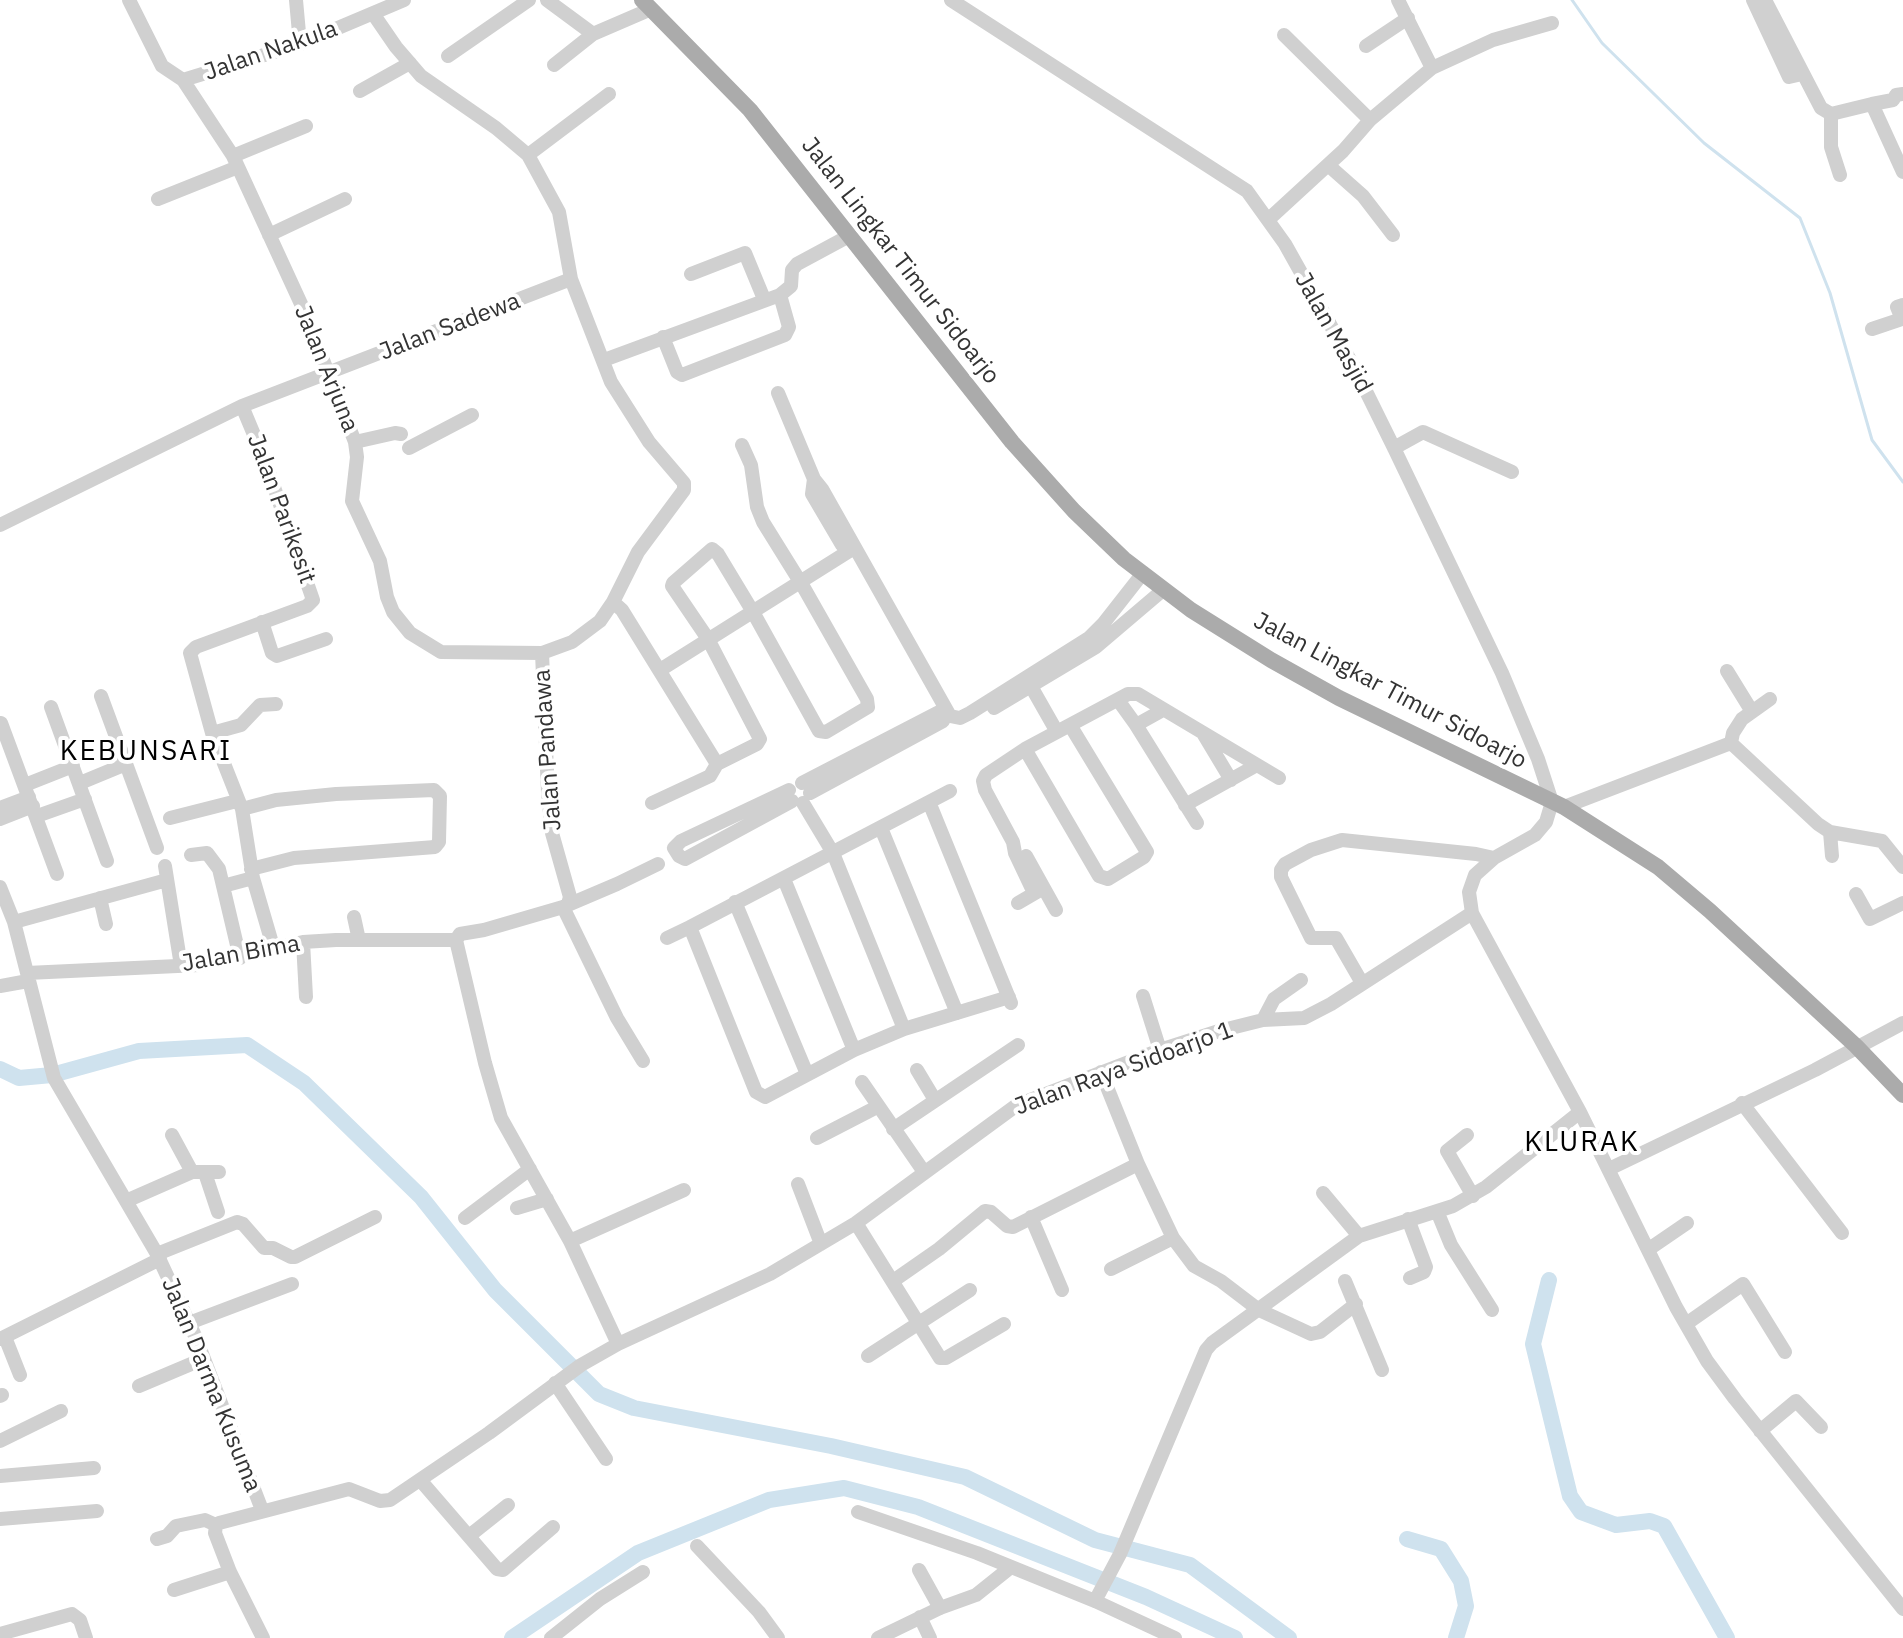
<!DOCTYPE html>
<style>
body{margin:0}
canvas{display:block;background:#fff}
</style>
<canvas width="1903" height="1638"></canvas>
<script>
const ctx = document.querySelector('canvas').getContext('2d');
ctx.lineJoin = 'round';
function toPath(rows) {
  const path = new Path2D();
  for (const r of rows) {
    path.moveTo(r[0], r[1]);
    for (let i = 2; i < r.length; i += 2) path.lineTo(r[i], r[i + 1]);
  }
  return path;
}
function stroke(path, color, width, dash) {
  ctx.strokeStyle = color;
  ctx.lineWidth = width;
  ctx.lineCap = dash ? 'butt' : 'round';
  ctx.setLineDash(dash || []);
  ctx.stroke(path);
}
function drawText(font, color, halo, rows, align = 'center') {
  ctx.font = font + ' "IBM Plex Sans",sans-serif';
  ctx.lineWidth = 8;
  ctx.setLineDash([]);
  ctx.textBaseline = 'middle';
  ctx.strokeStyle = halo;
  ctx.fillStyle = color;
  for (const [text, x, y, turn = 0] of rows) {
    ctx.save();
    ctx.translate(x, y);
    ctx.rotate((+turn || 0) * Math.PI / 180);
    ctx.textAlign = isNaN(turn) ? turn : align;
    if (halo) ctx.strokeText(text, 0, 0);
    ctx.fillText(text, 0, 0);
    ctx.restore();
  }
}
stroke(toPath([
 [1572,0,1602,43,1704,143,1800,218,1830,293,1872,440,1903,482]
]), '#cfe2ee', 3);
stroke(toPath([
 [0,1069,19,1078,52,1075,139,1051,247,1045,304,1083,421,1197,495,1290,599,1394,634,1408,831,1446,965,1477,1095,1540,1190,1565,1289,1638],
 [1549,1280,1533,1344,1570,1496,1581,1512,1616,1525,1650,1521,1664,1526,1727,1638],
 [1407,1539,1441,1549,1461,1581,1466,1606,1456,1638],
 [512,1638,638,1553,769,1500,844,1488,918,1507,1146,1597,1235,1638]
]), '#cfe2ee', 16);
stroke(toPath([
 [129,0,162,66,183,80,233,156,302,306,355,442,357,457,352,501,380,561,387,597,393,612,410,633,441,652,542,653,572,642,600,621,613,602,638,552,684,490,684,483,649,442,611,382,571,279,559,212,528,155,496,128,421,76,396,47,374,15],
 [296,0,300,44],
 [547,0,593,34],
 [951,0,1247,191,1285,244,1355,369,1394,448,1502,673,1538,759,1552,802,1546,822,1535,835,1494,858,1475,875,1469,892,1472,913,1580,1112,1676,1307,1707,1361,1735,1399,1903,1609],
 [1398,0,1432,68],
 [1753,0,1789,77,1802,74],
 [1765,0,1821,108,1831,114,1872,104,1903,172],
 [1284,35,1370,120],
 [1366,46,1408,18],
 [448,56,529,0],
 [554,65,593,34,651,9],
 [183,80,300,44,404,0],
 [360,91,410,63],
 [1872,104,1893,100,1896,95,1903,94],
 [1831,114,1831,147,1840,175],
 [528,155,609,94],
 [233,156,306,126],
 [1328,165,1363,196,1393,235],
 [158,199,238,167],
 [1269,219,1343,151,1370,120,1432,68,1493,40,1552,23],
 [269,235,345,199],
 [691,274,745,253,764,299],
 [1872,329,1902,319,1897,307,1903,305],
 [663,337,677,372,682,375,785,335,789,327,780,295],
 [604,360,780,295,791,286,792,270,797,264,849,236],
 [778,393,814,479,822,489,950,716,960,718,970,713,1089,638,1103,624,1143,573],
 [242,406,265,461,313,600,307,606,196,647,190,653,212,733,242,809,253,878,274,950],
 [355,442,395,433,401,434],
 [409,448,472,415],
 [1394,448,1423,432,1512,472],
 [814,479,812,494,842,545],
 [0,525,242,406,571,279],
 [613,602,622,610,717,764,710,776,652,803],
 [262,622,272,653,277,656,326,639],
 [542,653,548,793,552,833,570,897,568,904],
 [660,670,854,548],
 [1727,671,1751,710],
 [1028,681,1057,732],
 [101,696,157,848],
 [1118,700,1136,725,1197,823],
 [51,707,107,861],
 [994,708,1096,647,1163,590],
 [1,723,57,874],
 [1136,725,1163,710],
 [212,733,241,725,260,705,276,704],
 [1204,735,1231,780],
 [1731,743,1733,733,1742,719,1770,699],
 [1025,749,1099,876,1108,879,1144,857,1147,852,1070,725],
 [717,764,757,744,760,739,708,639,672,586,673,583,712,549,718,554,753,612,819,731,826,732,868,707,867,699,804,588,763,522,757,507,751,465,742,445],
 [80,783,126,764],
 [802,783,945,709],
 [25,785,73,766],
 [789,790,681,841,674,848,679,856,685,859,792,801],
 [950,791,929,802,1011,1003],
 [810,793,943,721],
 [929,802,690,927,756,1092,765,1097,854,1050,904,1029,1009,997],
 [803,803,833,853,904,1029],
 [1185,805,1257,765],
 [1564,807,1731,743,1818,824,1830,832,1882,841,1903,867],
 [0,808,29,797],
 [242,809,276,800,336,794,434,790,440,796,439,842,435,847,294,858,251,869],
 [37,816,85,799],
 [170,818,237,801],
 [0,819,33,806],
 [881,828,957,1013],
 [1830,832,1832,856],
 [191,855,207,853,219,869,240,958],
 [1026,856,1056,910],
 [165,866,181,966],
 [784,879,854,1050],
 [223,886,253,878],
 [0,887,14,922,54,1078,157,1254,196,1338,262,1510],
 [1034,893,1015,853,1013,842,985,790,983,781,986,775,1025,749,1128,694,1138,694,1279,778],
 [1856,894,1870,919,1903,903],
 [100,898,106,924],
 [735,902,807,1074],
 [1018,903,1042,889],
 [563,907,617,1018,643,1061],
 [354,917,359,940],
 [14,922,167,880],
 [667,938,690,927],
 [456,940,485,1063,501,1118,570,1241,618,1344],
 [456,940,460,934,484,930,563,907,617,884,658,864],
 [303,942,306,997],
 [27,973,199,965,303,942,336,940,456,940],
 [1362,983,1336,938,1311,938,1281,877,1281,870,1285,864,1311,850,1342,840,1476,854,1494,858],
 [0,986,28,981],
 [1143,996,1160,1050],
 [1263,1020,1274,999,1301,980],
 [917,1070,935,1100],
 [1101,1072,1138,1164,1173,1238,1194,1266,1221,1281,1259,1310,1311,1334,1320,1332,1356,1304],
 [862,1082,924,1172],
 [1742,1103,1842,1233],
 [893,1129,1018,1045],
 [172,1135,192,1172],
 [1467,1135,1447,1151,1473,1196],
 [817,1138,877,1107],
 [1609,1169,1815,1070,1903,1023],
 [205,1173,218,1212],
 [798,1184,821,1244],
 [1323,1193,1359,1236],
 [126,1201,192,1172,219,1172],
 [517,1208,547,1199],
 [1437,1211,1451,1245,1492,1310],
 [1031,1217,1062,1290],
 [465,1218,530,1169],
 [1408,1219,1426,1267,1424,1272,1410,1278],
 [856,1223,940,1358,946,1358,1004,1324],
 [570,1241,684,1190],
 [1649,1249,1687,1223],
 [157,1254,237,1222,243,1224,264,1248,273,1248,291,1257,295,1257,375,1217],
 [1111,1269,1173,1238],
 [893,1281,939,1249,985,1211,991,1212,1007,1226,1013,1227,1138,1164],
 [1345,1281,1382,1370],
 [189,1323,292,1284],
 [1686,1324,1743,1284,1785,1352],
 [5,1337,20,1375],
 [0,1339,160,1259],
 [868,1356,970,1290],
 [555,1383,606,1459],
 [139,1386,203,1359],
 [0,1396,2,1395],
 [1760,1431,1796,1401,1821,1427],
 [0,1441,61,1411],
 [0,1476,94,1468],
 [421,1481,497,1569,503,1570,553,1527],
 [858,1512,977,1553,1095,1601,1175,1638],
 [0,1519,97,1511],
 [469,1536,508,1505],
 [157,1539,167,1536,176,1526,205,1520,216,1525],
 [697,1546,759,1612,778,1638],
 [919,1570,940,1608],
 [174,1590,230,1572],
 [1095,1601,1120,1554,1206,1350,1212,1343,1359,1236,1453,1206,1486,1187,1580,1112],
 [920,1617,930,1638],
 [0,1634,72,1614,80,1620,86,1638],
 [263,1638,230,1572,215,1533,216,1525,219,1523,349,1489,380,1501,390,1500,489,1433,581,1365,618,1344,770,1274,856,1223,1017,1105,1160,1050,1219,1031,1263,1020,1304,1018,1331,1004,1472,913],
 [551,1638,600,1599,643,1572],
 [878,1638,940,1608,976,1595,1011,1567]
]), '#d0d0d0', 14);
stroke(toPath([
 [642,0,750,110,1012,442,1074,511,1124,559,1191,610,1271,660,1339,698,1564,807,1658,867,1710,911,1856,1046,1903,1095]
]), '#ababab', 16);
drawText('24px', '#333', '#fff', [
 ["Jalan Nakula",271,51,-19],
 ["Jalan Lingkar Timur Sidoarjo",900,261,52],
 ["Jalan Sadewa",450,327,-21],
 ["Jalan Masjid",1333,333,61],
 ["Jalan Arjuna",326,369,68],
 ["Jalan Parikesit",281,509,70],
 ["Jalan Lingkar Timur Sidoarjo",1390,691,28],
 ["Jalan Pandawa",548,750,-94],
 ["Jalan Bima",241,954,-10],
 ["Jalan Raya Sidoarjo 1",1124,1069,-20],
 ["Jalan Darma Kusuma",211,1385,68]
]);
ctx.letterSpacing = '2px';
drawText('28px', '#000', '#fff', [
 ["KEBUNSARI",146,752],
 ["KLURAK",1582,1143]
]);
ctx.letterSpacing = '0px';
</script>
